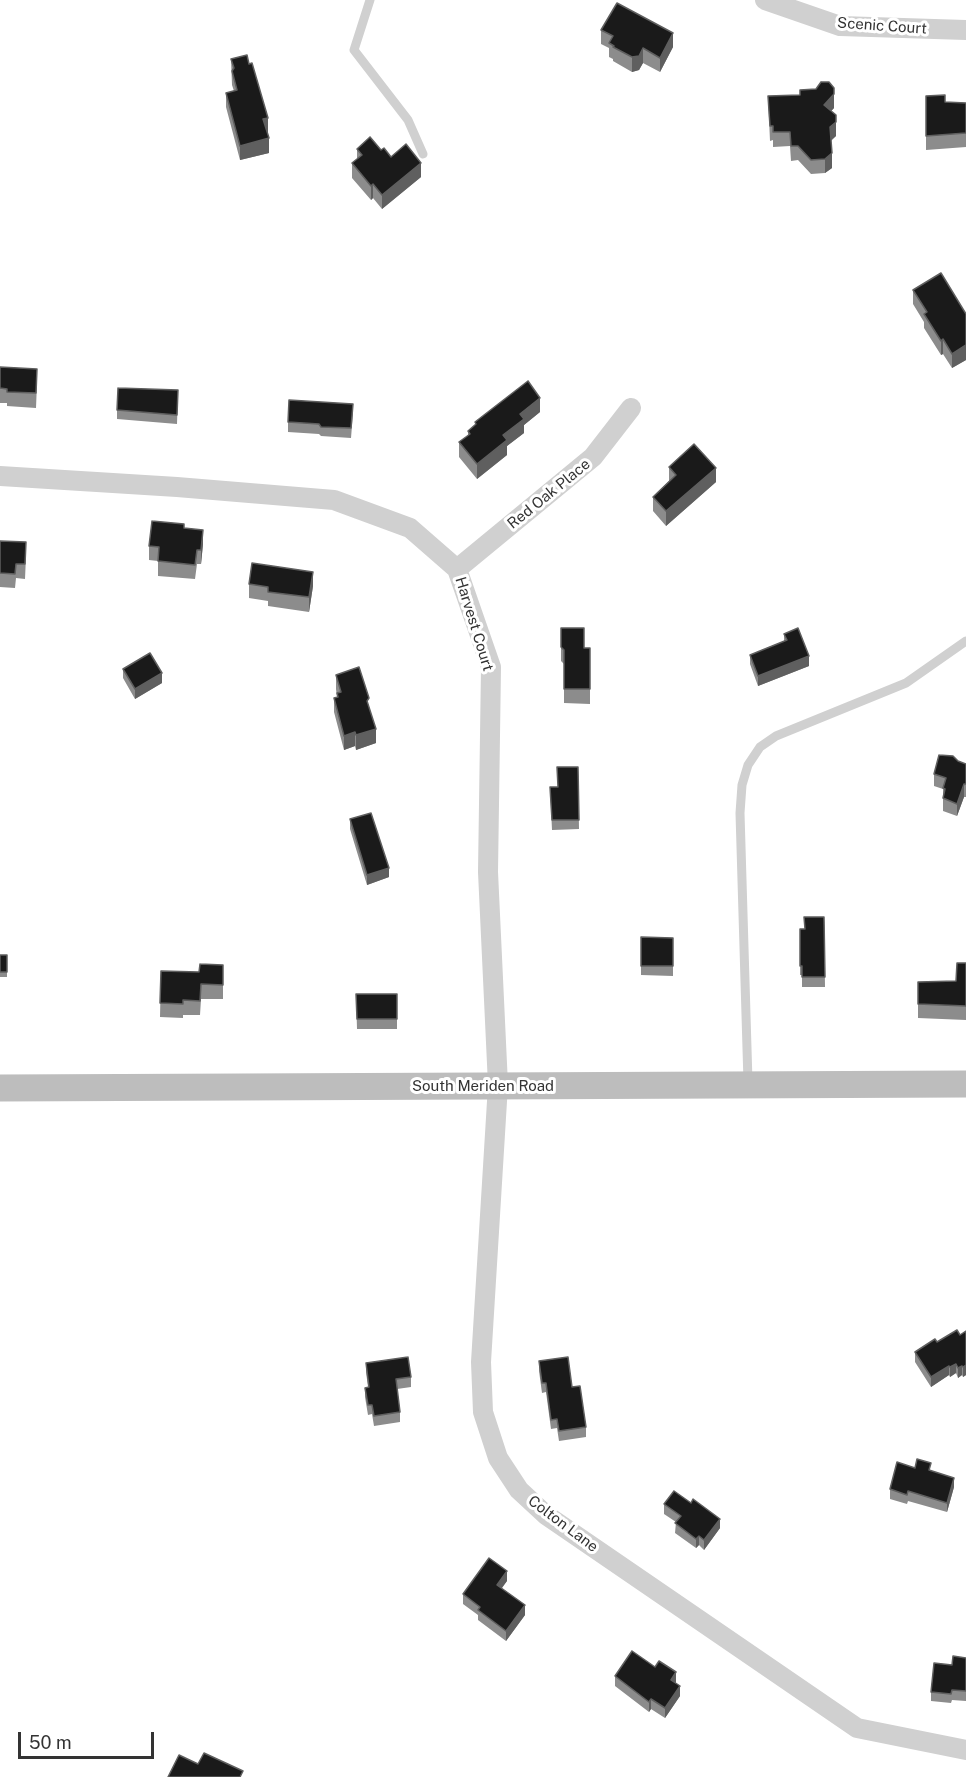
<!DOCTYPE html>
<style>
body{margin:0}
#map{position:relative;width:966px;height:1777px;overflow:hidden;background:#fff;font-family:"Public Sans",sans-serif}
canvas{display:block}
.scale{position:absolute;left:18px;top:1732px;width:136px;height:27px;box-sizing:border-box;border:3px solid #333;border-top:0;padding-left:8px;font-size:18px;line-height:21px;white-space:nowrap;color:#333;-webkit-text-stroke:4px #fff;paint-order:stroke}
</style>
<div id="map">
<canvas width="966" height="1777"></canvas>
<div class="scale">50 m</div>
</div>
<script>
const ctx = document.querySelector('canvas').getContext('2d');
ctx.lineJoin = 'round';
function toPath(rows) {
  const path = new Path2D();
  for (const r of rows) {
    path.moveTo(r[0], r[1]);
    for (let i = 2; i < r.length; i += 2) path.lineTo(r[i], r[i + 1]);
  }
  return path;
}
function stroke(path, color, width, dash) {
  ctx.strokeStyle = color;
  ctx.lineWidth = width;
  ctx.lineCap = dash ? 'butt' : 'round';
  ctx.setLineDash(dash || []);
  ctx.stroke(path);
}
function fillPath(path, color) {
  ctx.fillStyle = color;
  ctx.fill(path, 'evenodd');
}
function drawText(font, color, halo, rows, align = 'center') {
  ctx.font = font + ' "Public Sans",sans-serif';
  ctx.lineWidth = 6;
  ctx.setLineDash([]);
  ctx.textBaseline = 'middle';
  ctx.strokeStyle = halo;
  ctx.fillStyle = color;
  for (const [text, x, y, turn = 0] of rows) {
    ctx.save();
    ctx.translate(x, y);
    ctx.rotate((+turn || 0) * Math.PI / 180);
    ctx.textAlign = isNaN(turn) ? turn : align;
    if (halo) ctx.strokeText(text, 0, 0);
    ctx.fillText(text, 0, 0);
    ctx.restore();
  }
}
stroke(toPath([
 [370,0,354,50,408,120,423,154],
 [748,1082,740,813,742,785,748,765,760,747,776,736,906,683,966,641]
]), '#d0d0d0', 9);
stroke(toPath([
 [765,0,840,26,966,30],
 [0,476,177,487,334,500,410,528,457,569,491,667,488,872,498,1085,481,1362,483,1412,498,1458,519,1490,546,1515,857,1728,966,1750],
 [457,569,593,457,631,408]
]), '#d0d0d0', 20);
stroke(toPath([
 [0,1088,966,1084]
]), '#bdbdbd', 27);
fillPath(toPath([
 [601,30,673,47,660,72,643,63,639,70,632,72,613,61,613,59,609,57,609,48,601,44],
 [231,59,268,132,267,132,269,153,240,160,226,107,226,93,234,91,232,85],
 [768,96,834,108,831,111,836,136,831,141,832,168,825,173,811,174,798,160,791,161,790,146,773,147,773,140,770,141],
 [926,96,945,102,966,103,966,147,926,150],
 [357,149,381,150,421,177,382,209,373,198,371,200,352,178,352,163,357,159],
 [913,290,966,314,966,360,952,368,943,354,941,355,924,328,924,322,913,304],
 [0,367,37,383,36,408,7,406,7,403,0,403],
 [178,390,177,424,117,419,117,410],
 [540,412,524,425,524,433,507,446,507,455,477,479,459,457,459,442,468,436,468,431,475,426,475,422],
 [353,413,351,438,321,436,319,434,288,432,288,422],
 [669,467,716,482,666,526,653,511,653,497,669,481],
 [184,528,203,544,201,564,197,564,195,579,158,576,158,561,149,560,149,546],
 [0,541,26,556,25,579,16,578,15,588,0,587],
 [249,584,313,586,309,612,268,606,268,601,249,598],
 [561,628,584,648,590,648,590,704,564,703,564,664,561,661],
 [784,634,809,666,758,686,750,664,750,655,784,641],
 [123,669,162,683,135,699,123,678],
 [336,675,369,709,376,743,356,750,355,746,344,750,334,712,334,698,337,697,336,689],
 [958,761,966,764,966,797,964,797,957,816,943,811,943,789,934,786,934,774],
 [578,767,579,829,552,830,550,787,557,787],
 [350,819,389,877,367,885,350,829],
 [824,917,825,987,802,987,802,975,800,975,800,929,804,929],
 [641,937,673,938,673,976,641,975],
 [0,955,7,955,7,977,0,977],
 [966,963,966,1020,918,1018,918,1004,956,981],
 [161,971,223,979,223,999,201,999,200,1015,183,1015,183,1018,160,1017],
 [356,994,397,994,397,1029,357,1029],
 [966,1331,966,1375,963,1377,962,1375,958,1378,956,1373,950,1377,949,1375,931,1387,915,1362,915,1352,937,1342,960,1335],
 [539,1361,572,1387,586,1427,586,1437,559,1441,557,1428,551,1429,546,1392,542,1393,539,1371],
 [366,1363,411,1377,411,1387,397,1389,400,1412,400,1422,374,1426,372,1414,368,1415,365,1397,365,1388,368,1387,366,1372],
 [915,1468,931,1470,954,1487,947,1512,908,1501,907,1504,890,1499,890,1489],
 [664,1504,720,1528,704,1550,699,1545,696,1548,675,1533,676,1522,664,1514],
 [507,1581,501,1588,525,1615,506,1641,478,1620,478,1615,463,1604,463,1594],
 [966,1658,966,1701,952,1700,951,1703,931,1701,931,1692,952,1665],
 [655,1667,676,1682,675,1683,680,1696,665,1718,651,1709,649,1712,615,1686,615,1676]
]), '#8c8c8c');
fillPath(toPath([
 [673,33,673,47,660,72,660,58],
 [643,48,643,63,639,70,632,72,632,57],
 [834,94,834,108,824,119,824,105],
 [268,118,268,132,263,133,263,119],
 [836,122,836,136,830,141,830,127],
 [269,138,269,153,240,160,240,146],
 [832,153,832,168,825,173,825,159],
 [421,163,421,177,382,209,382,195],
 [373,184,373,198,371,200,371,186],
 [943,339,943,354,941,355,941,341],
 [966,345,966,360,952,368,952,354],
 [540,398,540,412,524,425,524,433,507,446,507,455,477,479,477,464,503,435,520,414],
 [716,468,716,482,666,526,666,511],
 [203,530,203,544,201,564,201,550],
 [313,572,313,586,309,612,309,597],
 [809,656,809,666,758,686,758,676],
 [162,673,162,683,135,699,135,689],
 [376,729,376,743,356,750,356,735],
 [355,732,355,746,344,750,344,736],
 [964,784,964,797,957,816,957,804],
 [389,868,389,877,367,885,367,875],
 [956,1364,956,1373,950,1377,950,1367],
 [966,1365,966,1375,963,1377,963,1367],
 [949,1366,949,1375,931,1387,931,1377],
 [962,1366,962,1375,958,1378,958,1368],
 [954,1478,954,1487,947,1512,947,1503],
 [720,1519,720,1528,704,1550,704,1540],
 [699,1536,699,1545,696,1548,696,1539],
 [507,1571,507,1581,497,1595,497,1585],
 [525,1605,525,1615,506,1641,506,1631],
 [676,1672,676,1682,671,1690,671,1680],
 [680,1686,680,1696,665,1718,665,1708],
 [651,1699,651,1709,649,1712,649,1702]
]), '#5f5f5f');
const building = toPath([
 [617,3,673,33,660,58,643,48,639,56,632,57,613,47,614,46,609,43,613,36,601,30,617,3],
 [247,55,249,64,252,63,268,118,263,119,269,138,240,146,226,93,237,90,232,71,234,68,231,59,247,55],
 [821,82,829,82,834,88,834,94,824,105,836,115,836,122,830,127,832,153,825,159,811,160,798,146,791,146,790,132,773,132,773,126,770,126,768,96,800,95,800,90,816,89,821,82],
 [945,95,945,102,966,103,966,133,926,136,926,96,945,95],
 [370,137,381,150,384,148,391,157,406,144,421,163,382,195,373,184,371,186,352,163,362,155,357,149,370,137],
 [941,273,966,314,966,345,952,354,943,339,941,341,924,314,927,312,913,290,941,273],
 [0,367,37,369,36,393,7,392,7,389,0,388,0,367],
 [528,381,540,398,520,414,524,419,503,435,507,440,477,464,459,442,470,434,468,431,476,424,475,422,528,381],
 [118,388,178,390,177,415,117,410,118,388],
 [289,400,353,404,351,428,321,427,319,424,288,422,289,400],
 [694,444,716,468,666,511,653,497,676,475,669,467,694,444],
 [152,521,184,524,184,528,203,530,201,550,197,550,195,565,158,561,159,547,149,546,152,521],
 [0,541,26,542,25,564,16,564,15,574,0,573,0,541],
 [252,563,313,572,309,597,268,592,268,587,249,584,252,563],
 [561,628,584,628,584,648,590,648,590,689,564,689,564,650,561,647,561,628],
 [798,628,809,656,758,676,750,655,787,640,784,634,798,628],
 [150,653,162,673,135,689,123,669,150,653],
 [359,667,369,698,367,701,376,729,356,735,355,732,344,736,334,698,338,697,337,693,341,692,336,675,359,667],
 [939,755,953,756,958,761,966,764,966,784,964,784,957,804,943,798,945,789,943,788,946,778,934,774,939,755],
 [557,767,578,767,579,820,552,820,550,787,558,787,557,767],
 [371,813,389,868,367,875,350,819,371,813],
 [804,917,824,917,825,977,802,977,802,966,800,966,800,929,805,929,804,917],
 [641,937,673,938,673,966,641,966,641,937],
 [0,955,7,955,7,972,0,972,0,955],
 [957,963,966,963,966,1006,918,1004,918,982,956,981,957,963],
 [200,964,223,965,223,985,201,984,200,1001,183,1000,183,1004,160,1003,161,971,199,972,200,964],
 [356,994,397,994,397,1019,357,1019,356,994],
 [957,1330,960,1335,966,1331,966,1365,963,1367,962,1366,958,1368,956,1364,950,1367,949,1366,931,1377,915,1352,935,1339,937,1342,957,1330],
 [408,1357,411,1377,396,1379,400,1412,374,1416,372,1405,368,1405,365,1388,369,1387,366,1363,408,1357],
 [568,1357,572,1387,580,1386,586,1427,559,1431,557,1419,551,1420,546,1383,542,1383,539,1361,568,1357],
 [917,1459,931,1463,929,1470,954,1478,947,1503,908,1491,907,1495,890,1489,897,1462,915,1468,917,1459],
 [674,1491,691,1503,693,1499,720,1519,704,1540,699,1536,696,1539,675,1523,681,1516,664,1504,674,1491],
 [489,1558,507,1571,497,1585,525,1605,506,1631,478,1610,480,1607,463,1594,489,1558],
 [632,1651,655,1667,659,1661,676,1672,671,1680,680,1686,665,1708,651,1699,649,1702,615,1676,632,1651],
 [953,1656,966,1658,966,1691,952,1690,951,1694,931,1692,934,1663,952,1665,953,1656],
 [204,1753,243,1771,240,1777,168,1777,179,1755,198,1764,204,1753]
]);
fillPath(building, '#1a1a1a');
stroke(building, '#5f5f5f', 1.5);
drawText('15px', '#333', '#fff', [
 ["Scenic Court",882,26,4],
 ["Red Oak Place",549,494,-39],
 ["Harvest Court",474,624,73],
 ["South Meriden Road",483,1086],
 ["Colton Lane",563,1524,37]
]);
</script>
